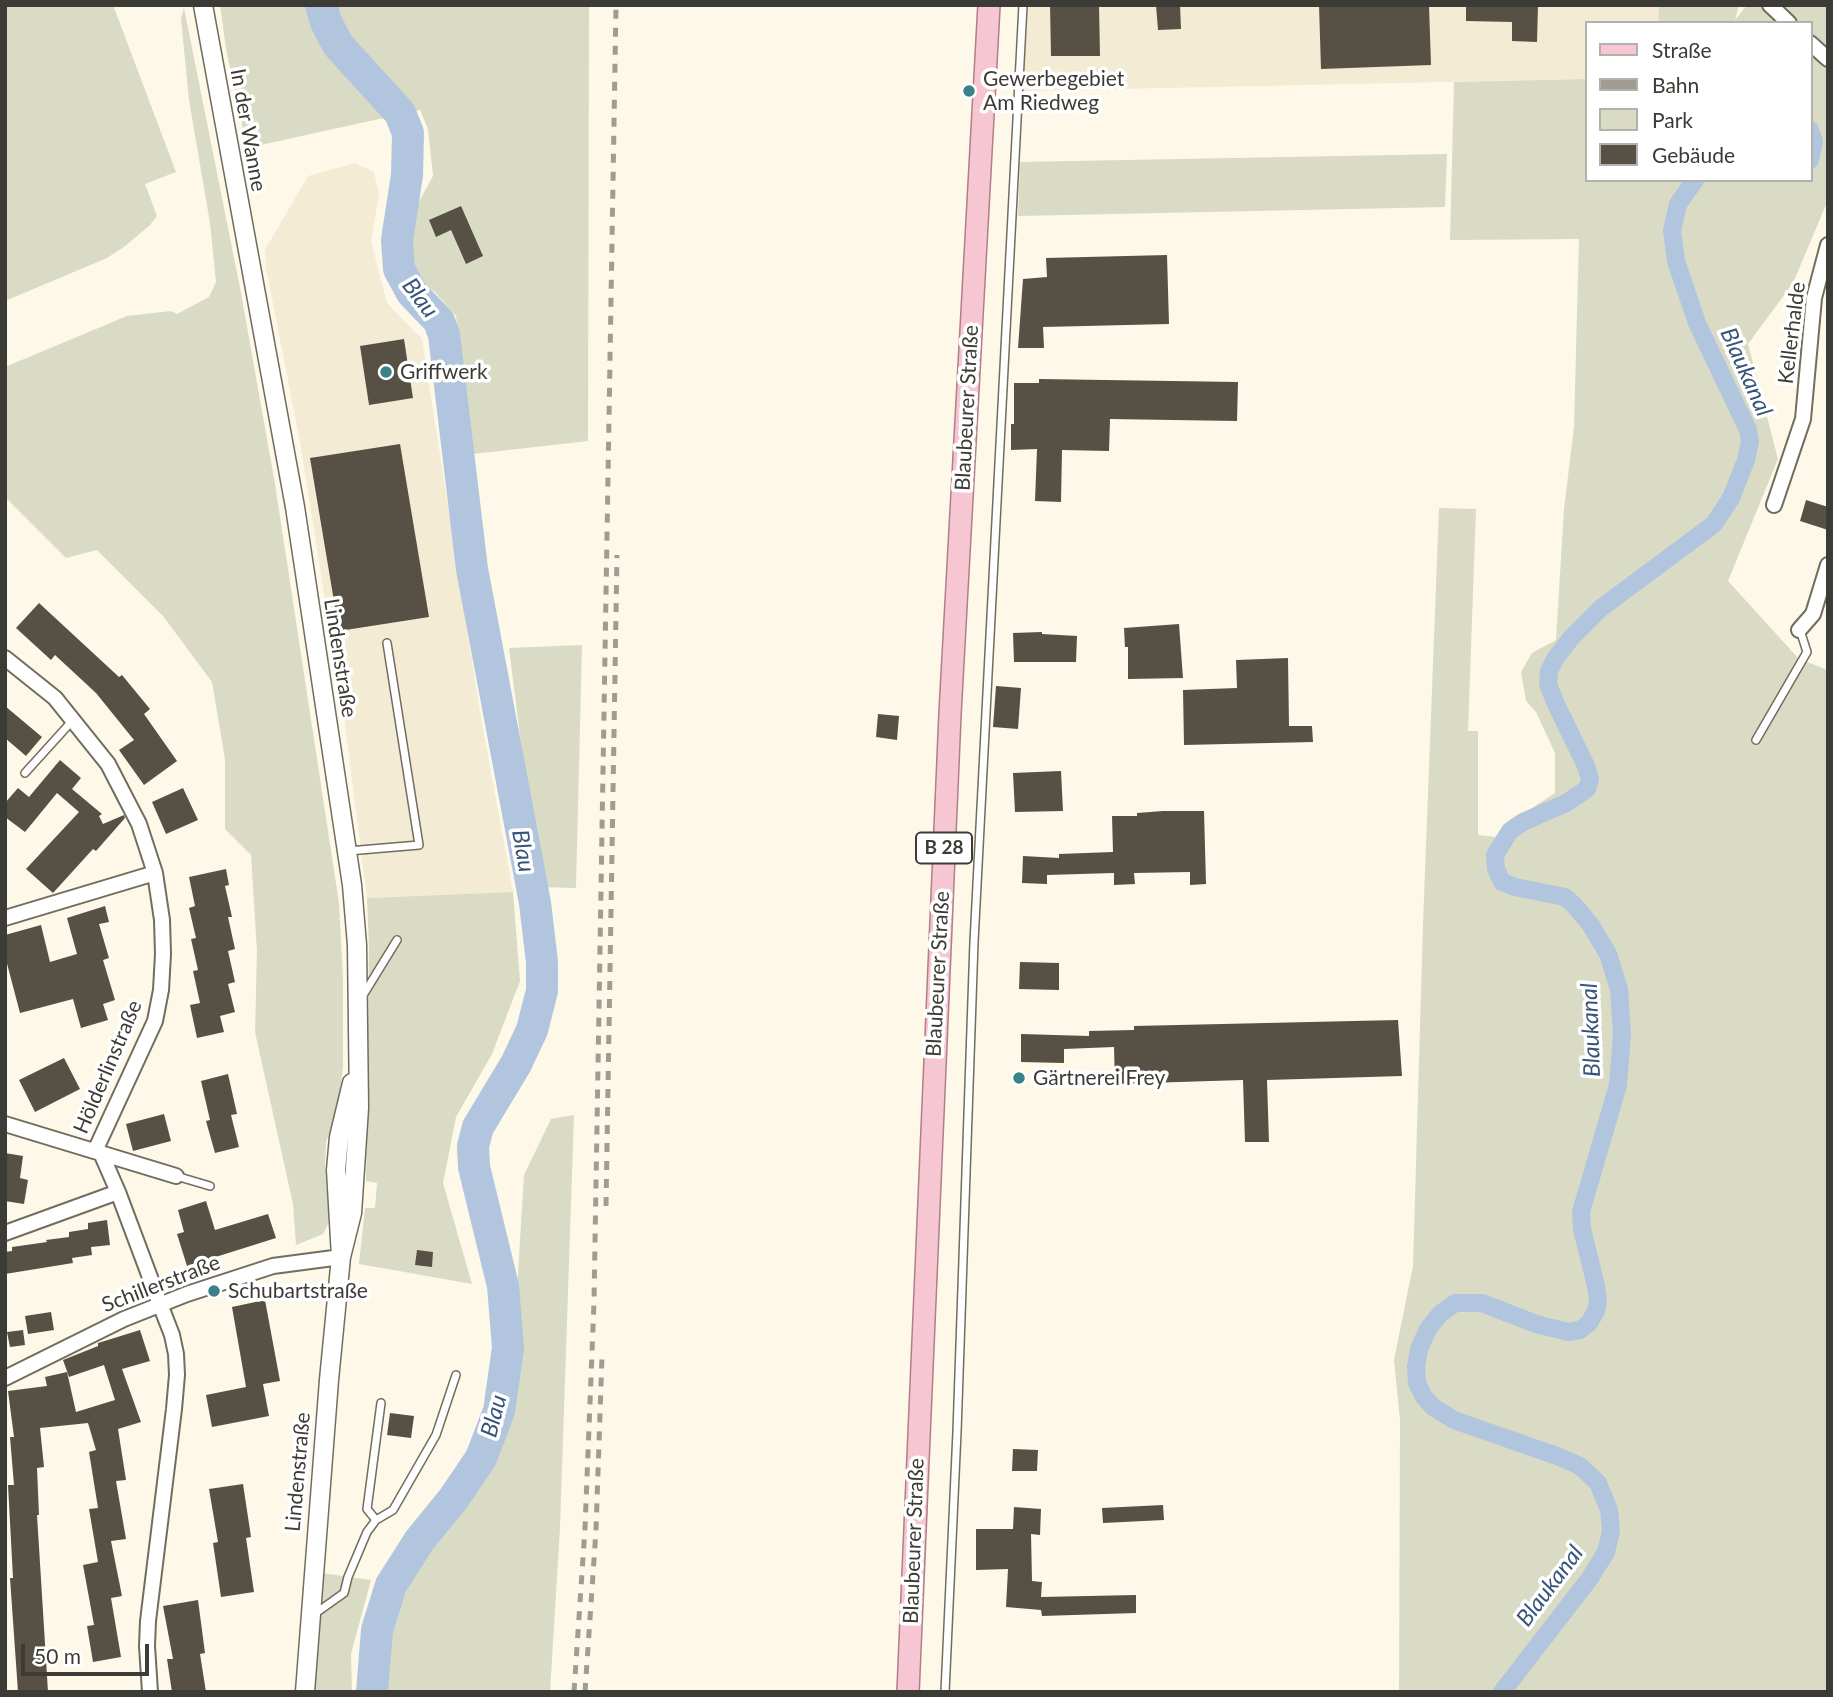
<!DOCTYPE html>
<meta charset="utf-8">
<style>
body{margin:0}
#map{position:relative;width:1833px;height:1697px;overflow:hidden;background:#fef8e8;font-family:Lato,sans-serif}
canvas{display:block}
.frame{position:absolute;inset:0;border:7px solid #3d3b35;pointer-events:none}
.legend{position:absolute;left:1585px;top:21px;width:228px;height:161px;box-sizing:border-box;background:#fff;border:2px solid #b1b1ae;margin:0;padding:9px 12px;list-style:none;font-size:21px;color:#3d3b35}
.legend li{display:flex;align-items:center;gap:14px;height:35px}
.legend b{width:35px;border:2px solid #b1b1ae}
.scale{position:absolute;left:21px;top:1644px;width:128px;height:32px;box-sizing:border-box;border:4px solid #3d3b35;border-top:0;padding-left:9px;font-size:21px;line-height:24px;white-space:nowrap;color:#3d3b35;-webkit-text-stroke:5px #fff;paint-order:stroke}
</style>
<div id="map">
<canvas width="1833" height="1697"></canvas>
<div class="frame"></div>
<ul class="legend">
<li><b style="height:9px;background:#f6c7d3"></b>Straße</li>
<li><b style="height:9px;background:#a09c91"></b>Bahn</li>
<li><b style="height:19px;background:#d9dbc4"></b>Park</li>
<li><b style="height:19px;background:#565144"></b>Gebäude</li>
</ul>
<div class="scale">50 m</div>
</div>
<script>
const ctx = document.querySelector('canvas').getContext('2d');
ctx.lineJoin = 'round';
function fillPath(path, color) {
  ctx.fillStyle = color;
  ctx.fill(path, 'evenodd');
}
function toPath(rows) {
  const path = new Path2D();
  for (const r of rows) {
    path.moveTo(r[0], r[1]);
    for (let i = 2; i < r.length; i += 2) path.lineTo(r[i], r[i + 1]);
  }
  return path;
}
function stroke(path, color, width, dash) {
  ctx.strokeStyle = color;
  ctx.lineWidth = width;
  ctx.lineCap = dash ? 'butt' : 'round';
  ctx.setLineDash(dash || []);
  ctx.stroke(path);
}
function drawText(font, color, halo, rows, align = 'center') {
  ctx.font = font + ' Lato,sans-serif';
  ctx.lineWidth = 7;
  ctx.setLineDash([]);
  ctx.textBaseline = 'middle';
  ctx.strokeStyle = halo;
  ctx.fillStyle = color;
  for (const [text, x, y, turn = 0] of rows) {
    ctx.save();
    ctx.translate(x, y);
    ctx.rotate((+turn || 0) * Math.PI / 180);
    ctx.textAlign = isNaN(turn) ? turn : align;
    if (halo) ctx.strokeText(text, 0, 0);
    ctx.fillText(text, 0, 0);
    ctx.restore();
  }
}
fillPath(toPath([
 [1028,5,1659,5,1658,23,1586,23,1586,79,1023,91],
 [355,163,374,172,379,194,371,241,387,303,422,339,480,712,513,892,367,898,346,732,300,442,266,268,265,250,308,176]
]), '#f4ebd5');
fillPath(toPath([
 [5,5,113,5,176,172,145,184,157,216,150,225,124,247,107,258,5,301],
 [220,5,589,5,588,441,473,454,456,316,435,292,418,280,412,263,410,232,415,209,433,176,428,129,420,110,247,148,226,49],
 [1659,5,1739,5,1735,20,1747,5,1828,5,1828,200,1793,283,1748,344,1778,459,1728,581,1799,659,1828,670,1828,1692,1399,1692,1400,1420,1394,1360,1413,1266,1423,924,1439,508,1476,509,1468,731,1478,731,1478,835,1496,837,1506,825,1555,793,1555,753,1536,712,1526,701,1521,672,1532,653,1556,640,1564,509,1574,427,1579,239,1450,240,1454,82,1586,79,1586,180,1810,180,1810,23,1658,23],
 [184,8,241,293,275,484,339,903,343,978,343,1067,339,1100,326,1143,325,1166,329,1222,323,1234,296,1245,293,1204,255,1032,257,951,251,855,225,829,225,759,212,682,163,616,97,550,66,558,5,497,5,367,127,316,171,311,177,314,209,297,216,282,210,223,189,100,181,19],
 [1447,154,1445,207,1018,216,1020,162],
 [582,645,576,888,539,887,509,648],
 [513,892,520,981,492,1054,456,1117,443,1183,472,1284,359,1264,365,1208,375,1208,377,1183,366,1181,369,948,367,898],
 [574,1115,560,1527,550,1692,383,1692,384,1631,397,1591,423,1548,485,1473,509,1414,518,1349,518,1274,524,1175,551,1119],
 [321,1573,371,1580,351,1654,352,1692,314,1692]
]), '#d9dbc4');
stroke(toPath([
 [1810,130,1814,141,1810,160],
 [1502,1692,1590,1578,1606,1552,1611,1531,1609,1510,1598,1483,1580,1466,1557,1456,1454,1420,1433,1407,1424,1397,1417,1383,1416,1367,1419,1349,1428,1329,1440,1314,1455,1303,1482,1303,1536,1324,1568,1332,1580,1330,1589,1323,1596,1311,1598,1300,1596,1286,1582,1229,1581,1212,1618,1085,1622,1034,1619,989,1608,954,1590,924,1575,906,1565,897,1515,887,1502,882,1496,869,1495,855,1510,831,1523,822,1566,803,1587,789,1590,779,1586,766,1555,702,1548,684,1549,671,1555,659,1571,638,1601,608,1714,524,1731,498,1746,460,1750,441,1748,430,1697,323,1676,261,1672,231,1678,204,1695,180]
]), '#b2c5df', 18);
stroke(toPath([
 [321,5,326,22,338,45,400,113,408,133,407,175,397,240,399,269,412,293,439,321,444,335,472,569,535,903,542,962,542,991,532,1030,516,1064,478,1127,473,1146,474,1167,503,1286,508,1348,499,1411,481,1458,454,1498,419,1541,391,1585,377,1630,372,1692]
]), '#b2c5df', 32);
fillPath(toPath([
 [1050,5,1099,5,1100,56,1051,56],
 [1156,5,1180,5,1181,29,1158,30],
 [1319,5,1429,5,1431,65,1321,69],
 [1466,5,1538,5,1537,42,1512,41,1512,22,1466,21],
 [461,206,483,256,466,264,451,230,436,237,429,220],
 [1167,255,1169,324,1043,327,1044,348,1018,348,1023,279,1047,277,1046,258],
 [404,339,413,398,369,405,360,346],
 [1039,379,1238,382,1237,421,1110,419,1109,451,1062,450,1061,502,1035,501,1037,449,1011,450,1011,424,1014,424,1014,383,1039,383],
 [400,444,429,617,339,631,310,458],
 [1806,500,1828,507,1828,530,1800,521],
 [39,603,119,677,122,675,150,709,144,714,177,761,144,785,119,750,134,740,96,693,55,655,51,660,16,628],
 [1179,624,1183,678,1128,679,1128,647,1125,647,1124,628],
 [1042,632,1042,634,1077,636,1076,662,1014,662,1013,633],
 [1288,658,1289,726,1312,726,1313,742,1184,745,1183,690,1237,688,1236,660],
 [996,686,1021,688,1018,729,993,727],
 [5,706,42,737,26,756,5,738],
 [878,714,899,716,897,740,876,737],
 [60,760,81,778,72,789,102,814,99,816,103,824,124,815,125,818,96,851,93,849,53,893,26,869,79,812,57,793,25,832,5,817,5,803,18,788,29,797],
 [1061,771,1063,811,1015,812,1013,773],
 [183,788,198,820,166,834,152,802],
 [1163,811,1204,811,1206,884,1190,885,1190,872,1134,873,1135,884,1114,885,1114,873,1047,875,1047,884,1022,883,1023,856,1059,858,1059,854,1113,852,1112,816,1137,816,1137,813],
 [226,869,229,885,225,886,232,917,228,917,235,949,228,951,235,982,228,984,235,1012,220,1016,224,1032,197,1038,190,1005,200,1003,193,971,198,970,191,939,196,938,189,908,195,906,189,877],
 [105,906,109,922,99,924,109,958,103,960,115,1000,103,1004,108,1020,81,1028,73,999,20,1013,5,956,5,935,41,925,50,962,77,954,67,918],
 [1020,962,1059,963,1059,990,1019,989],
 [1398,1020,1402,1076,1267,1080,1269,1142,1245,1142,1243,1080,1115,1084,1114,1047,1064,1049,1064,1063,1021,1062,1021,1034,1089,1036,1089,1031,1134,1030,1134,1026],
 [64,1058,80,1089,35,1112,19,1080],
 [228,1074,237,1114,231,1115,239,1147,215,1153,206,1121,210,1120,201,1081],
 [164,1114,171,1141,133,1151,126,1124],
 [5,1153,23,1156,20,1178,28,1180,24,1204,5,1201],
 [206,1201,215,1230,268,1214,276,1238,187,1266,177,1234,184,1232,178,1210],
 [107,1220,110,1245,91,1247,92,1255,72,1258,73,1263,5,1274,5,1252,12,1251,12,1247,47,1242,46,1240,69,1237,69,1232,88,1229,88,1223],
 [417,1250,433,1252,432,1267,415,1265],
 [265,1300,280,1381,263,1384,269,1416,212,1427,206,1395,246,1387,232,1307],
 [51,1312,54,1330,28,1334,25,1316],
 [23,1330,25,1345,10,1347,7,1332],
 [140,1330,150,1361,122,1369,141,1422,118,1429,126,1480,116,1481,126,1539,111,1541,122,1596,111,1598,121,1657,93,1662,87,1626,94,1625,83,1565,98,1562,89,1509,98,1508,89,1452,96,1450,88,1423,40,1428,44,1467,37,1468,39,1515,37,1515,48,1692,18,1692,10,1578,13,1578,8,1485,14,1485,10,1437,14,1437,8,1391,47,1386,45,1377,67,1372,76,1412,115,1400,104,1365,69,1377,63,1360,98,1346,98,1343],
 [390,1413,414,1416,411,1438,387,1435],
 [1013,1449,1038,1450,1037,1471,1012,1471],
 [243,1484,251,1537,246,1538,254,1592,221,1597,213,1543,218,1542,209,1489],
 [1163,1505,1164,1520,1103,1523,1102,1508],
 [1014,1507,1041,1509,1040,1535,1031,1534,1032,1581,1042,1582,1041,1597,1136,1595,1136,1613,1042,1616,1041,1610,1006,1607,1008,1569,976,1570,976,1529,1013,1529],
 [198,1600,205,1653,200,1654,206,1692,172,1692,167,1659,173,1659,163,1606]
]), '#565144');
const service = toPath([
 [1756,740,1807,652,1800,630],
 [25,773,73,720],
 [348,851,419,845,387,643],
 [362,997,397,940],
 [176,1176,210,1186],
 [376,1520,367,1509,381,1403],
 [313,1615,344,1593,348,1577,367,1532,376,1520,393,1510,436,1435,456,1375],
 [945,1692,957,1432,974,942,1023,5]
]);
const minor = toPath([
 [1770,5,1789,23],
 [1810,43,1828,59],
 [1774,505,1803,419,1814,298,1828,245],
 [1799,630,1813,614,1828,565],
 [5,658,55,698,108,764,139,824,155,873,162,920,163,954,161,990,155,1021,95,1151],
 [5,918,155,873],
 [5,1124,176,1176],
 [101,1153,118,1192,160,1304,172,1335,176,1354,177,1375,174,1409,148,1621,147,1646,150,1692],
 [5,1233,118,1192],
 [5,1378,124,1319,187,1294,273,1266,341,1257]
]);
const tertiary = toPath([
 [203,5,295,507,352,885,357,945,359,1108,352,1213,341,1257],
 [305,1692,329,1380,341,1257,336,1170,339,1137,352,1083]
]);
const primary = toPath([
 [908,1692,950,714,989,5]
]);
stroke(service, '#726d5f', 10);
stroke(minor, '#726d5f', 18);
stroke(tertiary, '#726d5f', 21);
stroke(primary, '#b17e89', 24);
stroke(service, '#fff', 7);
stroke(minor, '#fff', 14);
stroke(tertiary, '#fff', 18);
stroke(primary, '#f6c7d3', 21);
stroke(toPath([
 [606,1206,617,555],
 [574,1692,585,1528,594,1302,616,5],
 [585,1692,596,1530,602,1356]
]), '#a09c91', 5, [9, 9]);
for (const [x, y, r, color] of [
 [969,91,7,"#3a8287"],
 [386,372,7,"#3a8287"],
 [1019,1078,7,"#3a8287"],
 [214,1291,7,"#3a8287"]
]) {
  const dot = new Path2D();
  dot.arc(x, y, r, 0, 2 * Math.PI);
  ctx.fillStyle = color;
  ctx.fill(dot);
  stroke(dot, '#fff', 2.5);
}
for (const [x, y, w] of [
 [944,848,56]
]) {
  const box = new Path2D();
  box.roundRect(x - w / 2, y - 15.5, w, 31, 5);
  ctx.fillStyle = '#fff';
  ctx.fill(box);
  stroke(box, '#3d3b35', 2);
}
drawText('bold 19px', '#3d3b35', null, [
 ["B 28",944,848]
]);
drawText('21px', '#3d3b35', '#fff', [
 ["Gewerbegebiet",983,79],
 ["Am Riedweg",983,103],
 ["Griffwerk",400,372],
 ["Gärtnerei Frey",1033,1078],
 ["Schubartstraße",228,1291]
], 'left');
drawText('21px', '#3d3b35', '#fff', [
 ["In der Wanne",248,130,80],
 ["Kellerhalde",1792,333,-83],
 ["Blaubeurer Straße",967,408,-87],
 ["Lindenstraße",340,658,81],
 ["Blaubeurer Straße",938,974,-87],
 ["Hölderlinstraße",108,1067,-67],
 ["Schillerstraße",161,1284,-21],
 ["Lindenstraße",298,1472,-85],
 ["Blaubeurer Straße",914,1541,-88]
]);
drawText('italic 23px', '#37547a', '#fff', [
 ["Blau",420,298,53],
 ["Blaukanal",1746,372,66],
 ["Blau",523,851,80],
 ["Blaukanal",1591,1030,-92],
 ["Blau",494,1416,-75],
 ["Blaukanal",1550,1586,-53]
]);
</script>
